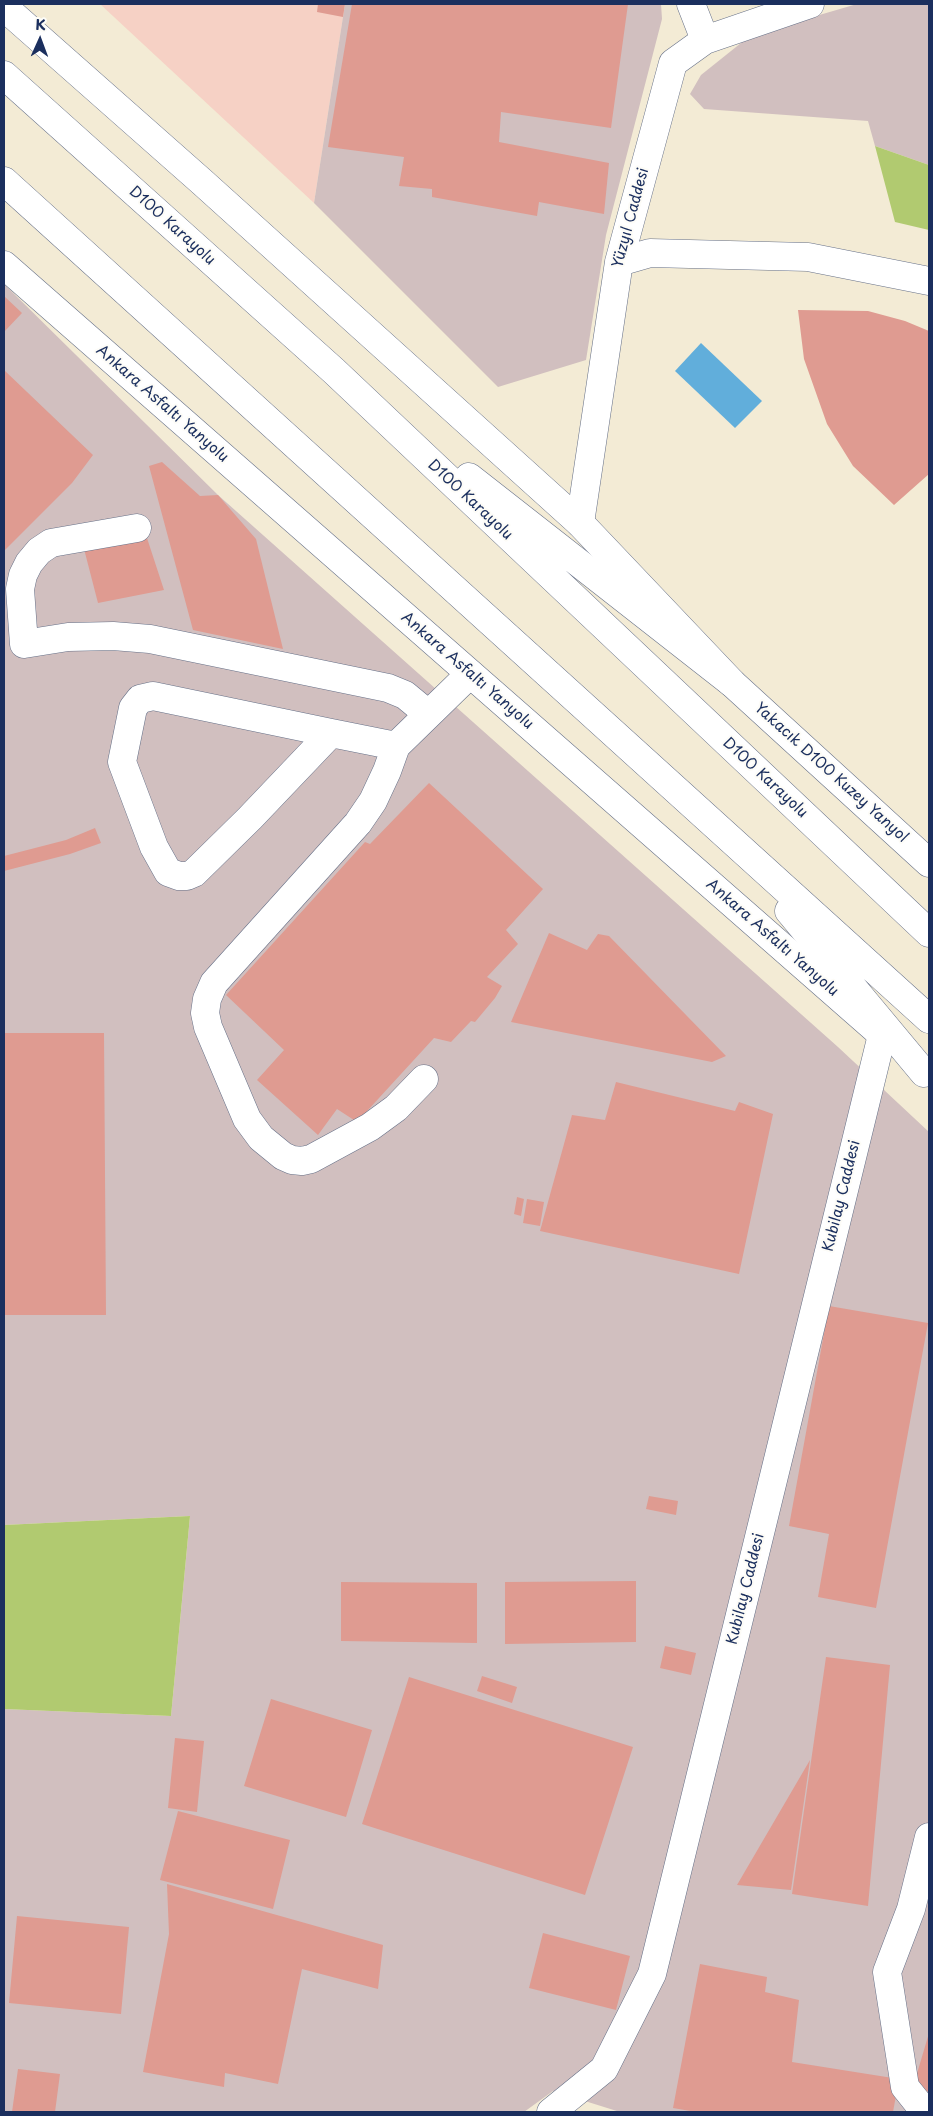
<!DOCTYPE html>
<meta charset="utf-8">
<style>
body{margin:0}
#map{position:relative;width:933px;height:2116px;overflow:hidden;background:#f3ebd5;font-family:"Playpen Sans",sans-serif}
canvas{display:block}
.frame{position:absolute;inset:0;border:5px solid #1b2f5e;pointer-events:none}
.north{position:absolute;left:15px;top:15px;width:50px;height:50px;-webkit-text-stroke:4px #fdfcf7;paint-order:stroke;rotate:2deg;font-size:14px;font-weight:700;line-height:20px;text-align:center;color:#1b2f5e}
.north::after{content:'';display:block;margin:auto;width:18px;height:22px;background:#1b2f5e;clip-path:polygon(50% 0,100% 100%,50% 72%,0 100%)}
</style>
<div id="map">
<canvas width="933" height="2116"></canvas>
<div class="frame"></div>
<div class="north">K</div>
</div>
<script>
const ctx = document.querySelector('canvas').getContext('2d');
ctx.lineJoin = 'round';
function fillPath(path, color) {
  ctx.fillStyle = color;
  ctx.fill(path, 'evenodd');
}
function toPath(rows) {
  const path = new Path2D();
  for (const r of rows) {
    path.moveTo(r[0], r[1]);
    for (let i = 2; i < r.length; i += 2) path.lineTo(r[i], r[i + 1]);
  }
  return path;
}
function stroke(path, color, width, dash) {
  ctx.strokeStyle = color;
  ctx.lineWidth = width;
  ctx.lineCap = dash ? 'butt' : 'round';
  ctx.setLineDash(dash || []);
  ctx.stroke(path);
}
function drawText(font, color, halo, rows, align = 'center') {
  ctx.font = font + ' "Playpen Sans",sans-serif';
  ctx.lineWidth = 4;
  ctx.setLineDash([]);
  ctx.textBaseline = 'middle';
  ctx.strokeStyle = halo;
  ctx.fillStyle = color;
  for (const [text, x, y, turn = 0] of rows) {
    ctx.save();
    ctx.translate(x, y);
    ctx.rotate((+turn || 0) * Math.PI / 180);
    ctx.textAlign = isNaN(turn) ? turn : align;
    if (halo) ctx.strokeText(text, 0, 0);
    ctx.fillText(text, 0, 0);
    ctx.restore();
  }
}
fillPath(toPath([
 [100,4,345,4,314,203]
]), '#f6d1c5');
fillPath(toPath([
 [345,4,661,4,662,19,606,235,586,360,498,387,314,203],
 [857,4,929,4,929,165,875,146,868,121,704,109,690,94,701,75,751,35],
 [4,284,218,495,838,1047,929,1132,929,2112,620,2112,553,2091,524,2112,4,2112,4,1709,171,1716,190,1516,4,1525]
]), '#d1bfbf');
fillPath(toPath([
 [875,146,929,165,929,230,895,222],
 [190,1516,171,1716,4,1709,4,1525]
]), '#b1ca70');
fillPath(toPath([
 [701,343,762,401,735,428,675,371]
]), '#61aedb');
fillPath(toPath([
 [318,4,345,4,343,17,317,12],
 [352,4,628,4,611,128,501,112,499,142,609,163,604,214,539,202,537,216,432,197,432,189,399,186,404,157,328,147],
 [4,296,22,313,4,332],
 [798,310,868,311,905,321,929,331,929,474,894,505,853,466,827,424,804,359],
 [4,370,93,455,72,483,4,551],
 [162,462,200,496,218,495,256,539,283,649,193,630,149,466],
 [146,535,164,590,98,603,83,545],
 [429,783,543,889,506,930,518,944,487,977,502,986,495,998,475,1022,471,1021,451,1042,434,1038,357,1122,337,1109,318,1135,257,1080,284,1050,226,995,365,842,370,844],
 [95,828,101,843,70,854,4,871,4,856,66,840],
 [549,933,587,950,598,934,609,936,726,1056,712,1062,511,1022],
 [4,1033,104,1033,106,1315,4,1315],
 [616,1082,735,1111,739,1102,773,1114,739,1274,540,1231,572,1115,605,1120],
 [517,1197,524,1199,521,1216,514,1214],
 [527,1199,544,1202,540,1226,523,1223],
 [829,1306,928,1323,876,1608,818,1597,829,1534,789,1526],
 [649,1496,678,1501,676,1515,646,1509],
 [636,1581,636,1642,505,1644,505,1582],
 [341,1582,477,1583,477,1643,341,1641],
 [665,1646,696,1653,691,1675,660,1668],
 [826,1657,890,1665,868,1906,792,1894],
 [482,1676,517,1687,512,1703,477,1691],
 [409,1677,633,1747,585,1895,362,1824],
 [271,1699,372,1730,346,1817,244,1786],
 [175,1738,204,1741,197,1812,168,1808],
 [810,1760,791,1890,737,1885],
 [178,1811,290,1840,273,1909,160,1880],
 [167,1884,383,1945,378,1989,302,1969,278,2084,225,2073,224,2087,143,2072,169,1934],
 [17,1916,129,1927,121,2014,9,2003],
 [543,1933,630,1956,616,2010,529,1988],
 [700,1964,767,1977,765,1992,799,2000,792,2062,899,2079,893,2112,696,2112,673,2108],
 [929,2033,929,2092,913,2087],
 [18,2069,60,2074,55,2112,12,2112]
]), '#df9b91');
const minor = toPath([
 [691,4,705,40],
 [619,262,650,253,808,257,929,281],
 [580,523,619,262,673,63,705,40,810,4],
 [137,528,51,543,39,551,29,563,23,575,20,589,24,644,68,637,113,636,150,639,388,688,405,695,428,714],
 [331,733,250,818,194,873,187,876,179,876,168,872,154,847,122,762,133,708,140,699,153,696,331,733,396,746],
 [424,1079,396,1108,370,1127,311,1159,302,1161,292,1160,283,1156,261,1138,247,1119,208,1027,205,1013,207,999,214,983,358,823,373,801,387,771,396,746,470,674],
 [551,2112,604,2069,652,1974,882,1035],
 [925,2112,905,2087,887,1972,911,1909,929,1837]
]);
const major = toPath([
 [4,7,201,181,580,523,732,683,929,863],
 [4,265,879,1032]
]);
const highway = toPath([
 [4,75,334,371,929,933],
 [4,181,929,1019],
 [469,477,732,683],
 [789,911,924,1073]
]);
stroke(minor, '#677188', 29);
stroke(major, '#677188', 29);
stroke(highway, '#677188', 29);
stroke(minor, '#fff', 28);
stroke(major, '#fff', 28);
stroke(highway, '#fff', 28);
drawText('15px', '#1b2f5e', '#fdfcf7', [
 ["Yüzyıl Caddesi",631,218,-75],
 ["D100 Karayolu",172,226,42],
 ["Ankara Asfaltı Yanyolu",162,404,41],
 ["D100 Karayolu",470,500,43],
 ["Ankara Asfaltı Yanyolu",467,671,41],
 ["Yakacık D100 Kuzey Yanyol",831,773,42],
 ["D100 Karayolu",765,778,43],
 ["Ankara Asfaltı Yanyolu",772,938,41],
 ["Kubilay Caddesi",842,1196,-76],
 ["Kubilay Caddesi",746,1589,-76]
]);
</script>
